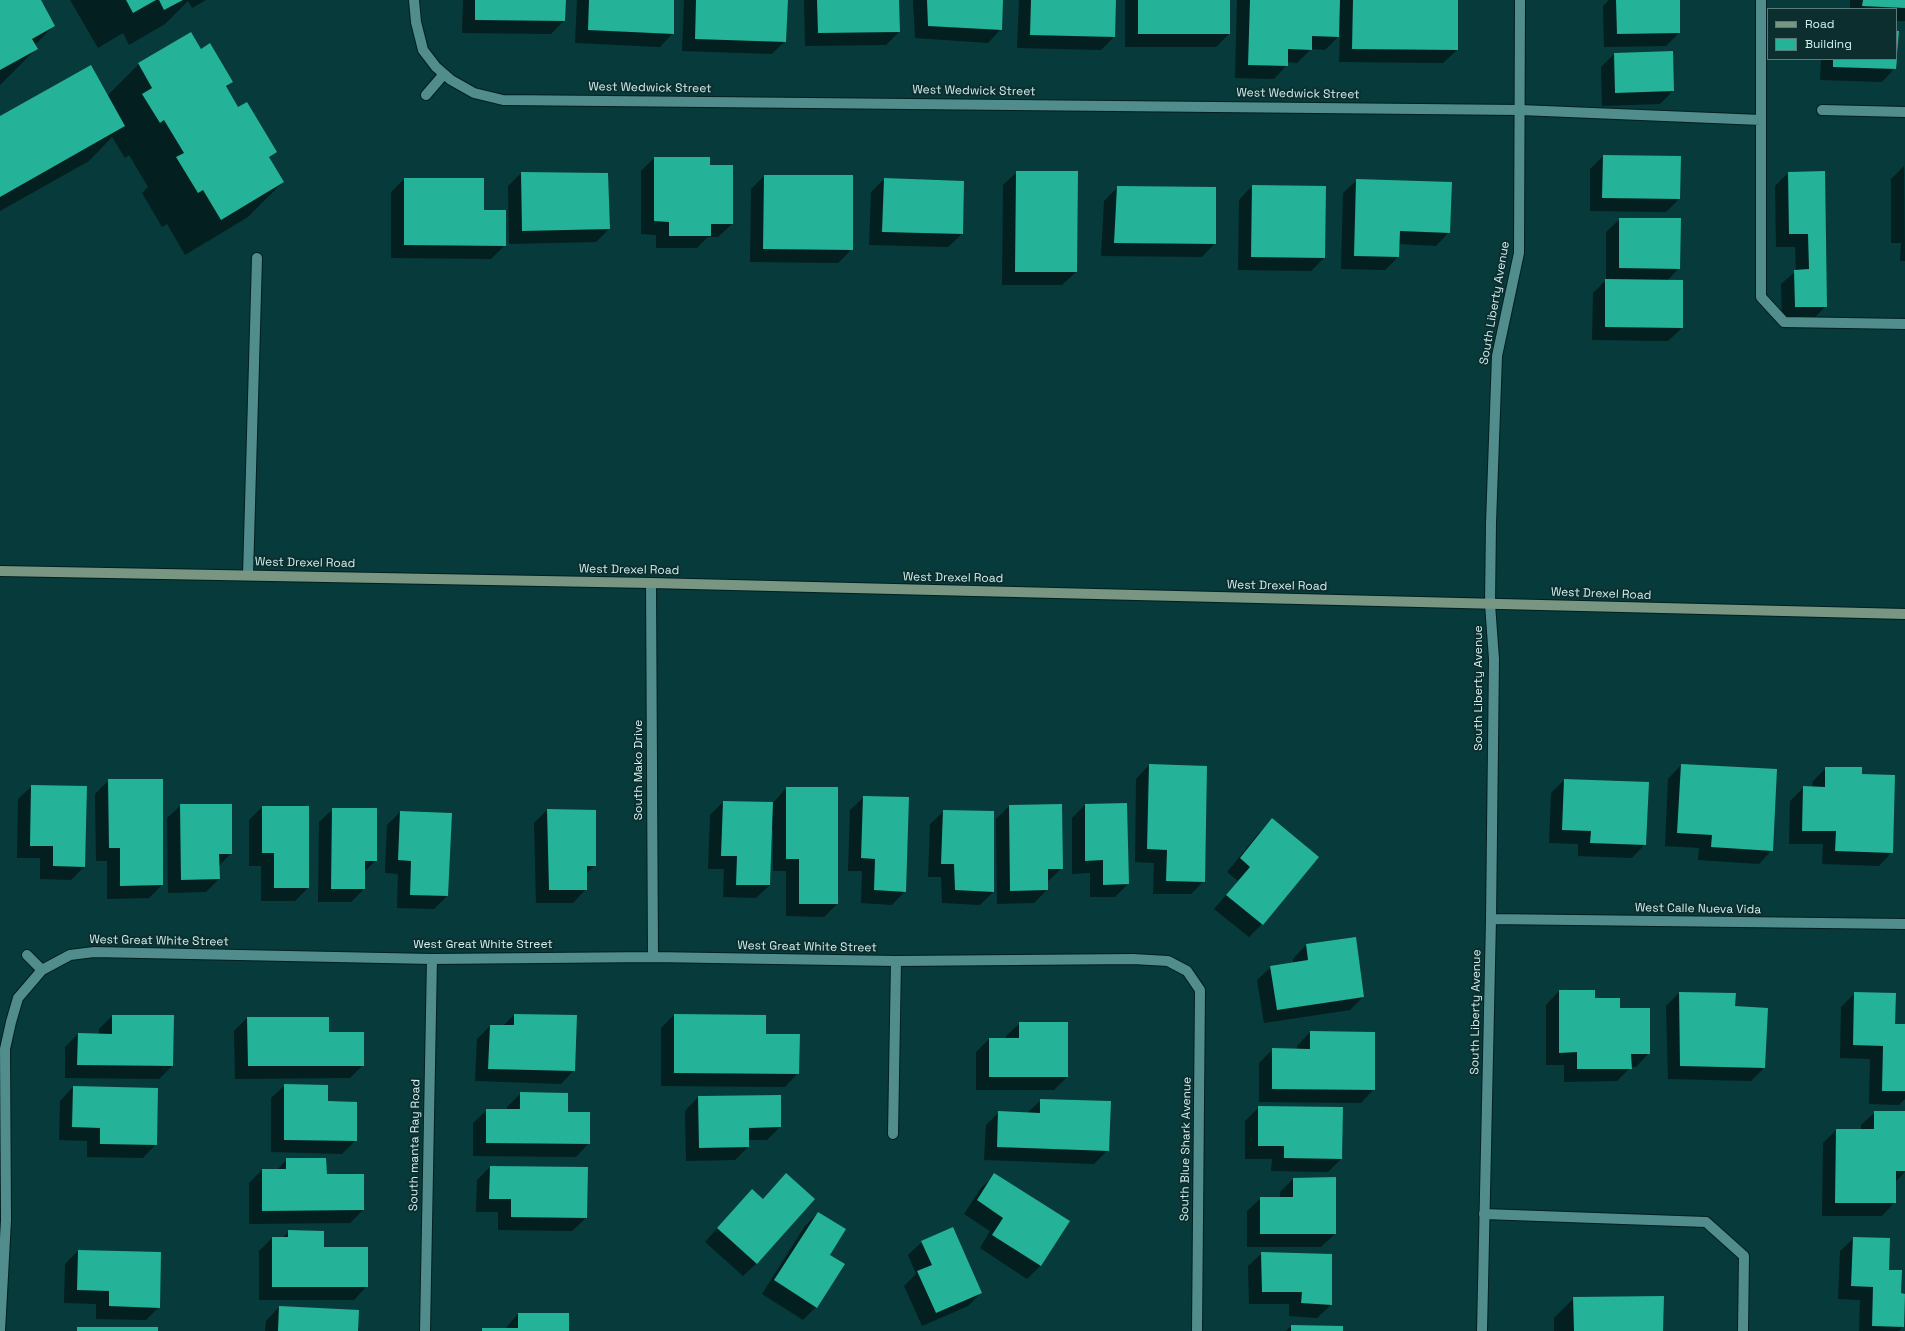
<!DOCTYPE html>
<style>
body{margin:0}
#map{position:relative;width:1905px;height:1331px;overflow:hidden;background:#073a3a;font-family:"Space Grotesk",sans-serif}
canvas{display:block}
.legend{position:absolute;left:1767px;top:8px;width:130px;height:52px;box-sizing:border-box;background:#0d2e2e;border:1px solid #5b7b7b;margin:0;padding:5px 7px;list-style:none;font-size:12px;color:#d1efee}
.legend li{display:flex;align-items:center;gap:8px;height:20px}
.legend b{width:20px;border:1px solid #5b7b7b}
</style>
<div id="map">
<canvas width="1905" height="1331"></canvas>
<ul class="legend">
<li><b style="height:5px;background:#799682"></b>Road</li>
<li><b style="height:11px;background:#24b298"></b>Building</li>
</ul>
</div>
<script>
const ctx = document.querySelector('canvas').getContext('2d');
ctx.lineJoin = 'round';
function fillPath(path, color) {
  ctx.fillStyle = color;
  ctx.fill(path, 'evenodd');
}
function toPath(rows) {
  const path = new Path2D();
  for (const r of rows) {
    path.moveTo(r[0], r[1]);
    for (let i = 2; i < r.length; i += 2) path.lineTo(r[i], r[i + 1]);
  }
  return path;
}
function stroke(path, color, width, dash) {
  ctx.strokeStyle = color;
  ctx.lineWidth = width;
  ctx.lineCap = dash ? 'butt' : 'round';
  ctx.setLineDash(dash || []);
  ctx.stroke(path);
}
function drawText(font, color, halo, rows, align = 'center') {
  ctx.font = font + ' "Space Grotesk",sans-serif';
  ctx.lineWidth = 4;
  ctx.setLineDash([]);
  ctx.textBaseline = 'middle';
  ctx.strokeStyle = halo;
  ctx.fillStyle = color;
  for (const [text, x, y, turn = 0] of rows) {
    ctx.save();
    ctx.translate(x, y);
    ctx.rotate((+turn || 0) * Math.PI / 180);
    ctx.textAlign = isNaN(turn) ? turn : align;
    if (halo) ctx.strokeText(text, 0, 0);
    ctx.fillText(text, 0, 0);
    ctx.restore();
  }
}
fillPath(toPath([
 [0,0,39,0,54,25,35,45,37,48,0,85],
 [70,0,206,0,192,8,188,1,165,24,129,45,123,33,98,48],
 [463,0,565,0,564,21,551,34,462,33],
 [577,0,673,0,673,33,660,47,575,43],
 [684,0,787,0,785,41,772,54,682,51],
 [804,0,898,0,899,32,886,45,805,46],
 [913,0,1002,0,1001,29,988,43,915,38],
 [1019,0,1115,0,1114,37,1101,50,1017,48],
 [1125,0,1229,0,1229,34,1216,47,1125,47],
 [1237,0,1457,0,1457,50,1443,63,1339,62,1340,35,1325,50,1311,49,1297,63,1287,62,1287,65,1274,79,1235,78],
 [1609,0,1679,0,1679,33,1666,46,1604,47,1603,6],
 [1850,0,1905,0,1905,21,1896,21,1896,9,1850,9],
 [200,50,232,82,226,88,238,109,275,151,268,158,283,182,248,217,185,255,167,224,162,227,142,193,148,187,129,155,125,158,112,137,89,161,0,211,0,118,107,96,139,64],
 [1614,54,1673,91,1660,104,1602,106,1601,67],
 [1821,59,1896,59,1895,68,1882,82,1820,80],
 [1603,156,1680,157,1679,199,1666,212,1590,211,1590,169],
 [654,158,709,166,732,224,718,237,708,237,697,248,656,248,656,235,641,234,641,171],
 [1904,166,1905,261,1900,261,1901,243,1891,243,1891,179],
 [1017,172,1076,272,1062,285,1002,285,1003,185],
 [1824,172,1826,306,1813,319,1782,320,1781,284,1796,271,1795,247,1776,247,1775,186,1788,173],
 [521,173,609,229,596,242,509,244,508,186],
 [764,176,852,249,838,263,750,262,751,189],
 [404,179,483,211,505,245,491,259,391,258,391,192],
 [884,179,963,182,962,234,948,247,869,245,871,192],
 [1357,180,1449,232,1436,246,1399,244,1398,257,1385,270,1341,269,1343,193],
 [1252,186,1324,258,1311,271,1238,270,1239,200],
 [1118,187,1215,243,1202,257,1101,256,1104,201],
 [1620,219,1679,268,1667,281,1682,281,1682,328,1668,341,1592,340,1593,293,1606,280,1606,232],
 [1149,765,1204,881,1191,894,1153,894,1154,863,1135,862,1136,779],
 [1681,765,1772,850,1759,864,1698,860,1699,848,1665,846,1668,779],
 [1826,768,1861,775,1892,852,1879,866,1822,864,1823,844,1789,844,1790,801,1804,787,1812,788,1813,781],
 [109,780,162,885,149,898,107,899,107,861,96,861,95,794],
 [1564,780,1645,844,1632,858,1578,856,1578,844,1549,843,1551,793],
 [32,786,86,787,84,867,71,880,40,879,40,858,17,858,18,799],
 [786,788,837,904,824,917,786,916,786,871,773,871,773,830,771,830,770,885,756,898,723,897,724,869,708,869,710,815,723,802,773,803],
 [864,797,905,891,892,905,861,903,862,871,848,871,850,810],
 [1126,804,1128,884,1115,897,1090,897,1090,873,1072,874,1072,818,1085,805],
 [181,805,231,853,219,866,219,879,206,892,168,893,167,818],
 [1061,805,1062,868,1047,882,1047,890,1034,903,997,904,996,819,1009,806],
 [262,807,308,888,295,901,261,901,261,866,249,866,249,820],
 [333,809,376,860,364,872,364,889,351,902,318,902,319,822],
 [547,810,595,811,595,865,586,874,586,889,573,903,536,903,534,823],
 [944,811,993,892,980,905,942,903,941,877,928,877,930,824],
 [400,812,447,896,434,909,397,908,398,874,385,873,387,825],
 [1272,820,1262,924,1249,937,1214,909,1238,881,1227,872,1259,833],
 [1355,938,1363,997,1350,1010,1264,1023,1257,980,1271,967,1293,963,1293,959,1306,945],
 [1559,991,1594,999,1619,1009,1649,1053,1636,1067,1631,1067,1617,1081,1564,1082,1564,1065,1546,1065,1546,1005],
 [1679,993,1734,1007,1764,1068,1751,1081,1668,1079,1666,1006],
 [1855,993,1894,1025,1905,1025,1905,1099,1899,1105,1869,1104,1870,1059,1840,1058,1841,1007],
 [514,1015,574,1070,561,1084,475,1081,477,1039,490,1026,503,1026],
 [674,1015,765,1035,798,1073,785,1087,661,1086,661,1028],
 [112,1016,172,1066,159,1079,65,1078,65,1047,78,1034,99,1034,99,1029],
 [247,1018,328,1033,363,1065,350,1078,235,1079,234,1031],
 [1020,1023,1067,1023,1067,1077,1054,1090,976,1090,976,1052,989,1039,1006,1039,1006,1036],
 [1310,1032,1374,1089,1361,1103,1259,1102,1259,1063,1273,1049,1297,1050,1297,1046],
 [285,1085,327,1102,356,1140,342,1154,271,1152,271,1098],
 [73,1087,156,1144,143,1158,87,1157,87,1141,59,1140,60,1101],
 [521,1093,589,1143,576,1157,473,1156,473,1123,487,1110,507,1110,507,1107],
 [780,1096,780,1127,767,1140,748,1140,748,1147,735,1160,686,1161,685,1111,698,1097],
 [1041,1100,1108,1150,1094,1164,984,1160,986,1125,999,1112,1027,1113],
 [1259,1107,1341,1159,1328,1172,1271,1171,1272,1159,1245,1159,1245,1121],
 [1875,1112,1905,1112,1905,1172,1895,1182,1895,1202,1882,1216,1822,1216,1823,1143,1836,1130,1861,1130,1861,1125],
 [287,1159,326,1175,363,1210,350,1223,249,1224,249,1183,262,1170,277,1170],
 [490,1167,586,1218,572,1231,498,1230,498,1212,476,1212,477,1180],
 [995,1175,1040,1266,1027,1279,980,1248,990,1231,964,1214,981,1188],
 [1293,1179,1335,1234,1321,1247,1247,1247,1247,1211,1261,1198,1280,1198,1280,1192],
 [763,1200,757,1263,743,1276,705,1242,739,1204],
 [818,1213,829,1255,816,1307,803,1320,762,1294,805,1226],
 [289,1231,323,1248,367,1286,354,1300,259,1300,259,1251,272,1238,282,1238],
 [1854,1238,1888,1271,1900,1294,1903,1327,1899,1331,1859,1331,1860,1300,1838,1299,1840,1251],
 [922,1242,981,1293,968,1306,922,1326,904,1286,916,1274,908,1255],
 [78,1251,159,1307,146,1320,96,1319,96,1304,64,1303,65,1264],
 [1262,1253,1331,1305,1317,1318,1289,1316,1289,1304,1249,1304,1248,1266],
 [1574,1298,1662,1331,1554,1331,1554,1318],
 [279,1307,357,1331,265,1331,266,1321],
 [518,1314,568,1331,481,1331,482,1329,505,1329],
 [1291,1326,1342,1331,1286,1331]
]), '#0007');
fillPath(toPath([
 [0,0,41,0,55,26,32,39,38,49,0,70],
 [126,0,156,0,133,13],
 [159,0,183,0,164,10],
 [475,0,566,0,565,21,475,20],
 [589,0,674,0,674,34,588,30],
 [696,0,788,0,786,42,695,39],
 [817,0,899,0,900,32,818,33],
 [927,0,1003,0,1002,30,928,26],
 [1031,0,1116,0,1115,37,1030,35],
 [1138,0,1230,0,1230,34,1138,34],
 [1250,0,1340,0,1339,37,1312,36,1312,50,1288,49,1288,66,1248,65],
 [1353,0,1458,0,1458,50,1352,49],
 [1616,0,1680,0,1680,33,1617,34],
 [1863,0,1905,0,1905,8,1862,6],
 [1896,31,1899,31,1897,54,1896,53],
 [191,32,201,49,210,43,233,82,226,86,238,107,247,102,277,152,269,157,284,182,221,220,203,190,198,193,176,157,184,153,164,120,160,123,142,94,152,88,138,63],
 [1673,51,1674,91,1615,93,1614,53],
 [1833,59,1897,59,1896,69,1833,67],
 [91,65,125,126,0,197,0,116],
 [1603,155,1681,156,1680,199,1602,198],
 [654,157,710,157,710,165,733,165,733,224,711,224,711,236,669,236,669,222,654,221],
 [1016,171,1078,171,1077,272,1015,272],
 [1825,171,1827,307,1795,307,1794,270,1809,269,1808,234,1789,234,1788,172],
 [521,172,608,173,610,229,522,231],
 [764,175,853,175,853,250,763,249],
 [404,178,484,178,484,210,506,210,506,246,404,245],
 [884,178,964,181,963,234,882,232],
 [1356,179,1452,182,1450,233,1400,231,1399,257,1354,256],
 [1252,185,1326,186,1325,258,1251,257],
 [1117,186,1216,187,1216,244,1114,243],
 [1619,218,1681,218,1680,269,1619,268],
 [1605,279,1683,280,1683,328,1605,327],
 [1149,764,1207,766,1205,882,1166,881,1167,850,1147,849],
 [1681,764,1777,769,1773,851,1711,847,1712,835,1677,833],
 [1825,767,1862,767,1862,774,1895,775,1893,853,1835,851,1836,831,1802,831,1803,786,1825,787],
 [108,779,163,779,163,885,120,886,120,848,109,848],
 [1564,779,1649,782,1646,845,1590,843,1591,831,1562,830],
 [31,785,87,786,85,867,53,866,53,846,30,846],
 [786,787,838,787,838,904,799,904,799,859,786,859],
 [863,796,909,797,906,892,874,890,875,859,861,858],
 [723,801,773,802,770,885,736,885,737,856,721,856],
 [1127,803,1129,884,1103,885,1103,860,1085,861,1085,804],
 [180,804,232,804,232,854,219,854,220,879,181,880],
 [1062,804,1063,869,1048,869,1048,890,1010,891,1009,805],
 [262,806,309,806,309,888,274,888,274,853,262,853],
 [332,808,377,808,377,861,365,861,365,889,331,889],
 [547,809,596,810,596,866,587,866,587,890,549,890],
 [943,810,994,811,994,892,955,890,954,864,941,864],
 [400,811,452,813,448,896,410,895,411,861,398,860],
 [1272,818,1319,857,1263,925,1226,895,1250,867,1240,858],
 [1356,937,1364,997,1277,1010,1270,966,1308,960,1306,944],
 [1559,990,1595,990,1595,998,1620,998,1620,1008,1650,1008,1650,1054,1631,1054,1632,1069,1577,1069,1577,1052,1559,1053],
 [1679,992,1736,993,1735,1006,1768,1008,1765,1068,1680,1066],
 [1854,992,1896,993,1895,1024,1905,1024,1905,1091,1882,1091,1883,1046,1853,1045],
 [514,1014,577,1015,575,1071,488,1069,490,1025,514,1025],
 [674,1014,766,1015,766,1034,800,1034,799,1074,674,1073],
 [112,1015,174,1015,173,1066,77,1065,78,1033,112,1034],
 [247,1017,329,1017,329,1032,364,1032,364,1066,248,1066],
 [1019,1022,1068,1022,1068,1077,989,1077,989,1038,1019,1038],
 [1310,1031,1375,1032,1375,1090,1272,1089,1272,1048,1310,1049],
 [284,1084,328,1085,328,1101,357,1102,357,1141,284,1140],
 [73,1086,158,1088,157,1145,100,1144,100,1128,72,1127],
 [520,1092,568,1093,568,1112,590,1112,590,1144,486,1143,486,1109,520,1109],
 [781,1095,781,1127,749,1128,749,1147,699,1148,698,1096],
 [1040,1099,1111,1101,1109,1151,997,1147,998,1111,1040,1113],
 [1258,1106,1343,1107,1342,1159,1284,1158,1284,1146,1258,1146],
 [1874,1111,1905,1111,1905,1171,1896,1171,1896,1203,1835,1203,1836,1129,1874,1129],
 [286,1158,326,1158,327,1174,364,1174,364,1210,262,1211,262,1169,286,1169],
 [490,1166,588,1167,587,1218,511,1217,511,1199,489,1199],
 [786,1173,815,1199,757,1264,717,1228,752,1189,763,1199],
 [994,1173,1070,1221,1041,1266,992,1235,1003,1218,977,1200],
 [1336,1177,1336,1234,1260,1234,1260,1197,1293,1197,1293,1178],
 [818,1212,846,1229,830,1255,845,1264,817,1308,774,1280],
 [953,1227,982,1293,936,1313,917,1271,932,1265,921,1241],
 [288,1230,324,1231,324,1247,368,1247,368,1287,272,1287,272,1237,288,1237],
 [1853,1237,1890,1238,1889,1270,1902,1270,1901,1293,1905,1294,1904,1327,1872,1326,1873,1287,1851,1286],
 [78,1250,161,1252,160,1308,109,1306,109,1291,77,1290],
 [1261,1252,1332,1254,1332,1305,1301,1303,1302,1292,1262,1292],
 [1664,1296,1663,1331,1574,1331,1573,1297],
 [279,1306,359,1310,358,1331,278,1331],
 [518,1313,569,1313,569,1331,482,1331,482,1328,518,1328],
 [1291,1325,1343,1326,1343,1331,1291,1331],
 [77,1327,158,1327,158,1331,77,1331]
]), '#24b298');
const lane = toPath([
 [1761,0,1761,297,1784,322,1905,324],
 [1520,110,1761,120],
 [248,575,257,258],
 [1484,1214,1706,1222,1744,1256,1743,1331]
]);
const street = toPath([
 [414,0,416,22,423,50,436,67,451,80,474,93,503,100,1520,110],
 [426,95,444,74],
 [1822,110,1905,112],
 [651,583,653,957],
 [1491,919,1905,924],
 [27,955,42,970],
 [893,1134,896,961],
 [0,1331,6,1220,5,1049,11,1022,18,998,42,970,70,955,94,952,432,959,653,957,896,961,1133,959,1168,961,1187,971,1200,990,1197,1331],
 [425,1331,432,959],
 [1482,1331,1491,919,1494,659,1490,604,1491,523,1497,356,1519,253,1520,0]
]);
const secondary = toPath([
 [0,571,651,583,1905,614]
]);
stroke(lane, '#001f20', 12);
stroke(street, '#001f20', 12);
stroke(secondary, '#001f20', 12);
stroke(lane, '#518d8d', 10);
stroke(street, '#518d8d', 10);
stroke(secondary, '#799682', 10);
drawText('12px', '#d1efee', '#0d2e2e', [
 ["West Wedwick Street",650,88,1],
 ["West Wedwick Street",974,91,1],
 ["West Wedwick Street",1298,94,1],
 ["South Liberty Avenue",1495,303,-80],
 ["West Drexel Road",305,563,1],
 ["West Drexel Road",629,570,1],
 ["West Drexel Road",953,578,1],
 ["West Drexel Road",1277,586,1],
 ["West Drexel Road",1601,594,2],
 ["South Liberty Avenue",1479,688,-90],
 ["South Mako Drive",639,770,-90],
 ["West Calle Nueva Vida",1698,909,1],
 ["West Great White Street",159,941,1],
 ["West Great White Street",483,945],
 ["West Great White Street",807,947,1],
 ["South Liberty Avenue",1476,1012,-89],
 ["South manta Ray Road",415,1145,-89],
 ["South Blue Shark Avenue",1186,1149,-89]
]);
</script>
